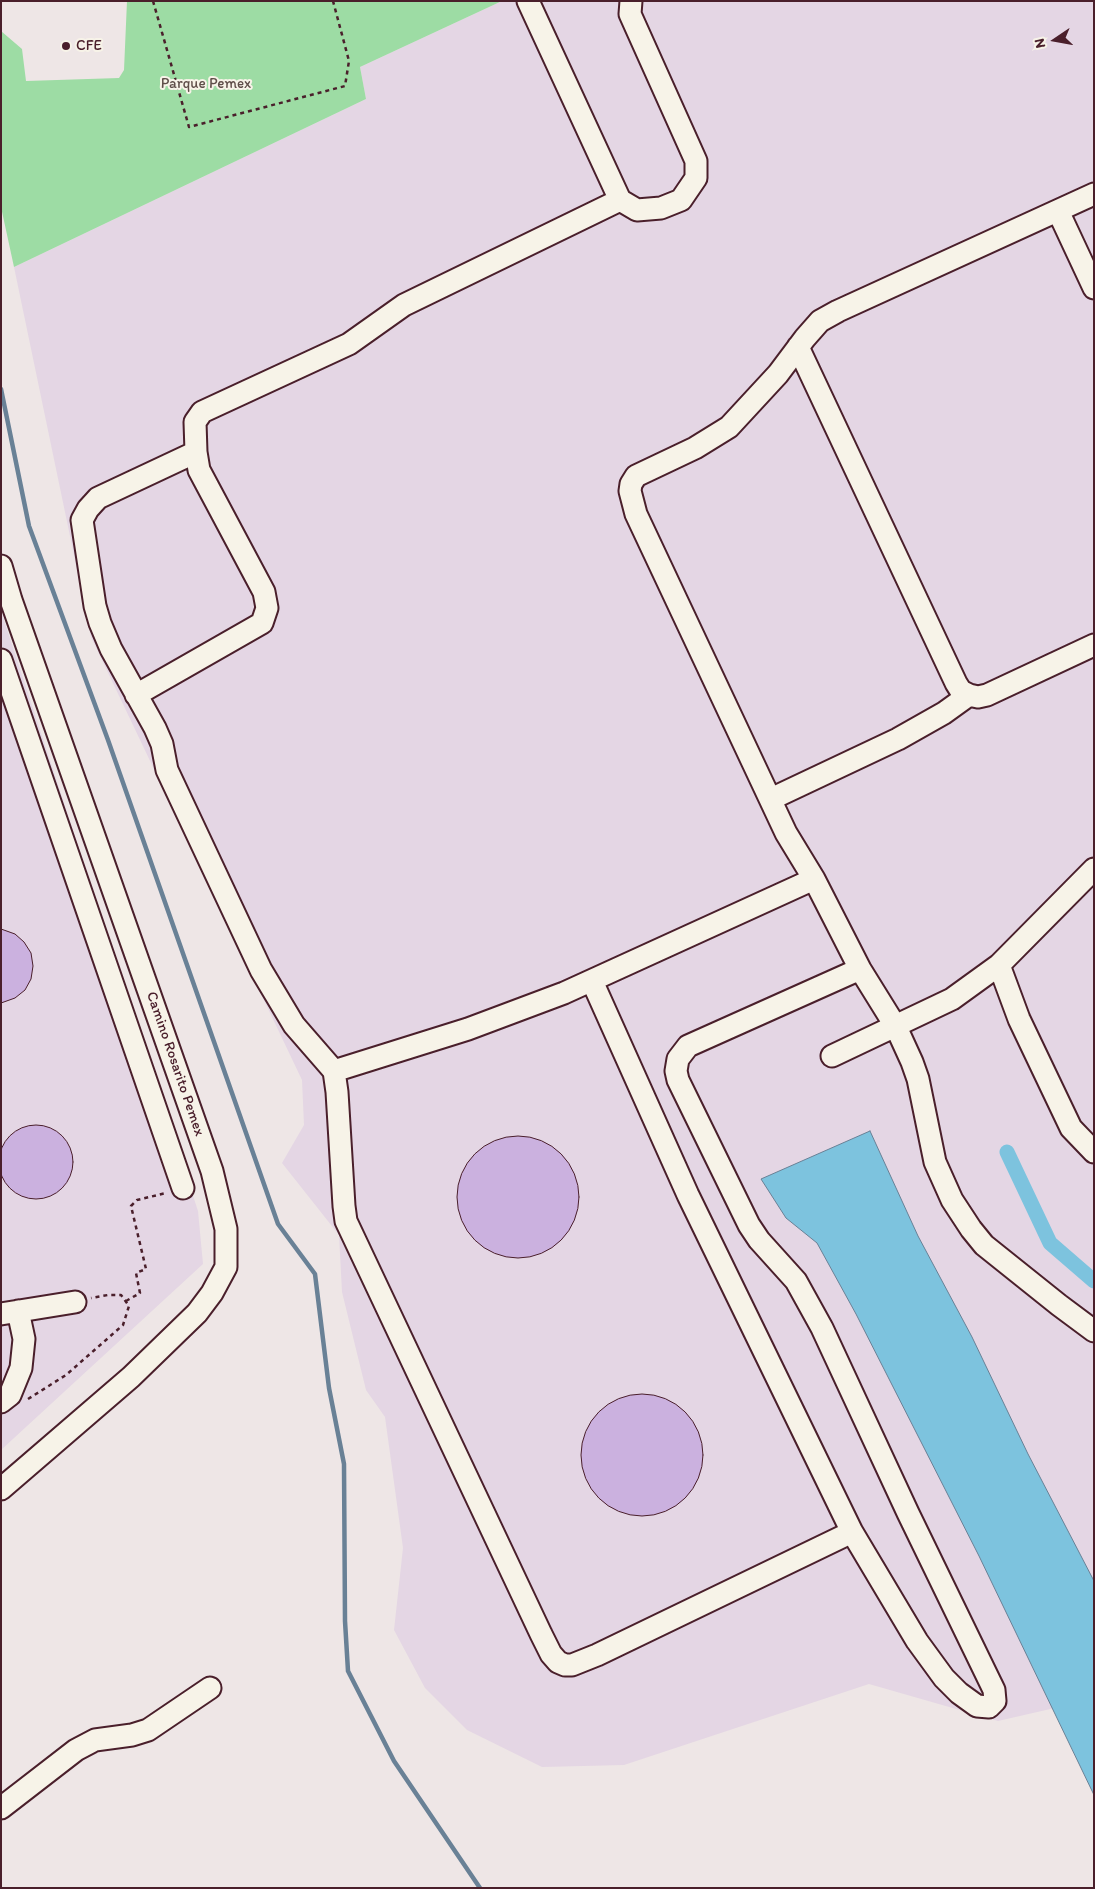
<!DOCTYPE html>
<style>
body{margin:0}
#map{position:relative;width:1095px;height:1889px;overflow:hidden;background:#eee6e6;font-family:Itim,sans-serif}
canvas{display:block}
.frame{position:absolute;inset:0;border:2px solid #4a1f2b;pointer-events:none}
.north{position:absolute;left:1030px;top:15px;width:50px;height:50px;-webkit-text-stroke:4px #f7f3e8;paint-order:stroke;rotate:258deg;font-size:14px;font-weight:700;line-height:20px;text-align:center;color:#4a1f2b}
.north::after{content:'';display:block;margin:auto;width:18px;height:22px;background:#4a1f2b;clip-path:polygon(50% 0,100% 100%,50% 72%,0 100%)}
</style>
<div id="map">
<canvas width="1095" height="1889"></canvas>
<div class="frame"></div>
<div class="north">N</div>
</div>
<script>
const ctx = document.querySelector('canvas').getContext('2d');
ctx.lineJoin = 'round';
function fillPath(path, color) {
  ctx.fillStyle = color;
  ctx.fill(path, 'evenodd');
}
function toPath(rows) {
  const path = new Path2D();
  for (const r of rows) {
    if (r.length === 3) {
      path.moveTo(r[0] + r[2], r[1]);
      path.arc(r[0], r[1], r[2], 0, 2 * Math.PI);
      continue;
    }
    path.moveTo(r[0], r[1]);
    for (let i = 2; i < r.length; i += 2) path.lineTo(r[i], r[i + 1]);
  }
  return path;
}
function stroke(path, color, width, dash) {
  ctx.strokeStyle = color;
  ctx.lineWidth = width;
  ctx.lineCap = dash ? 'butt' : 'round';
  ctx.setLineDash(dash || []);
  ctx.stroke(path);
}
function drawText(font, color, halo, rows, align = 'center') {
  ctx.font = font + ' Itim,sans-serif';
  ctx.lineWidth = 4;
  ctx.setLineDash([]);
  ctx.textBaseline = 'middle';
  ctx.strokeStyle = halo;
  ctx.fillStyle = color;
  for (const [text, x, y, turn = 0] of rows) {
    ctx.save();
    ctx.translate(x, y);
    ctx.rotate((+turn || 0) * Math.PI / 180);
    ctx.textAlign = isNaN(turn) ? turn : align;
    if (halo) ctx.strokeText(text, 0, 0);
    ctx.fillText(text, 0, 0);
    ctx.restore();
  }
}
fillPath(toPath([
 [502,1,1094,1,1094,1699,998,1721,869,1684,624,1765,542,1767,467,1730,425,1688,394,1630,403,1548,385,1417,366,1390,342,1292,339,1235,282,1163,304,1125,302,1080,91,637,14,267,366,99,360,67],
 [1,611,198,1211,203,1264,1,1450]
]), '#e4d6e4');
fillPath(toPath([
 [127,1,502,1,360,67,366,99,14,267,1,207,1,31,22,49,26,81,119,78,124,70]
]), '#9ddca4');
const water = toPath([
 [870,1131,918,1236,972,1337,1028,1454,1094,1581,1094,1795,979,1556,856,1314,817,1243,786,1218,761,1179,870,1131]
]);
fillPath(water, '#7dc3de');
stroke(water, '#698196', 1);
stroke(toPath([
 [1,389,29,526,108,740,278,1224,315,1274,329,1388,344,1464,345,1621,348,1671,394,1761,480,1888]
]), '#698196', 4.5);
stroke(toPath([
 [1007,1152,1050,1243,1094,1281]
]), '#7dc3de', 15);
const building = toPath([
 [1,929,15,934,24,942,31,953,33,966,31,979,25,990,15,998,1,1003,1,929],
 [36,1162,37],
 [518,1197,61],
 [642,1455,61]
]);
fillPath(building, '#cbb1df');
stroke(building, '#4a1f2b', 1);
const minor = toPath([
 [1094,194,838,311,820,321,805,338,778,374,729,427,695,448,636,476,631,484,630,491,636,514,786,833,814,879,860,969,896,1027,912,1062,918,1079,935,1162,952,1200,971,1229,984,1245,1059,1305,1094,1331],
 [620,200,637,210,661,208,681,200,696,178,696,161,630,14,631,1],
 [1058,211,1094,288],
 [798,347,956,683,961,691,969,695,978,697,987,695,1094,645],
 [196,452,98,498,88,509,82,520,95,606,100,623,111,649,155,728,162,744,167,770,261,970,294,1025,334,1071],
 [1,566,11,600,212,1171,226,1229,226,1267,212,1293,197,1313,131,1377,1,1489],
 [1,660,183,1188],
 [136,695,262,623,267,608,264,592,199,470,196,452,195,422,202,412,349,344,404,305,620,200,528,1],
 [771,799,898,739,944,713,969,695],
 [814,879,564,993,468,1029,334,1071,337,1092,344,1206,346,1221,541,1634,551,1654,558,1662,565,1665,572,1665,597,1655,852,1532],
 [999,965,1019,1019,1071,1128,1094,1152],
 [592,981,688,1195,852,1532,917,1641,944,1678,959,1693,977,1706,989,1707,995,1701,994,1690,908,1513,822,1328,796,1281,759,1240,749,1225,678,1080,676,1071,678,1059,688,1046,860,969],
 [832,1056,952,999,999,965,1094,869],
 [1,1314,75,1302],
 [1,1402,10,1395,21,1368,24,1339,18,1311],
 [1,1808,76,1750,95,1740,132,1735,148,1730,210,1688]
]);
stroke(minor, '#4a1f2b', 25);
stroke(toPath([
 [153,1,189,127,345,86,349,61,333,1],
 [126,1301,140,1293,136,1273,146,1269,131,1206,137,1200,166,1193],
 [28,1399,66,1375,123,1325,129,1306,121,1295,108,1295,91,1298]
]), '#4a1f2b', 2.5, [4, 4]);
stroke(minor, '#f7f3e8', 21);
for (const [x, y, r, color] of [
 [66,46,5,"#4a1f2b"]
]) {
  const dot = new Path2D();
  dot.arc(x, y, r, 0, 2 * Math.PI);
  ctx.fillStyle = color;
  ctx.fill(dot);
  stroke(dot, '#f7f3e8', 2);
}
drawText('15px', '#4a1f2b', '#f7f3e8', [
 ["CFE",76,46]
], 'left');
drawText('15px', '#5f4e49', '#f7f3e8', [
 ["Parque Pemex",206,84]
]);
drawText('15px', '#4a1f2b', '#f7f3e8', [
 ["Camino Rosarito Pemex",175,1064,71]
]);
</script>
